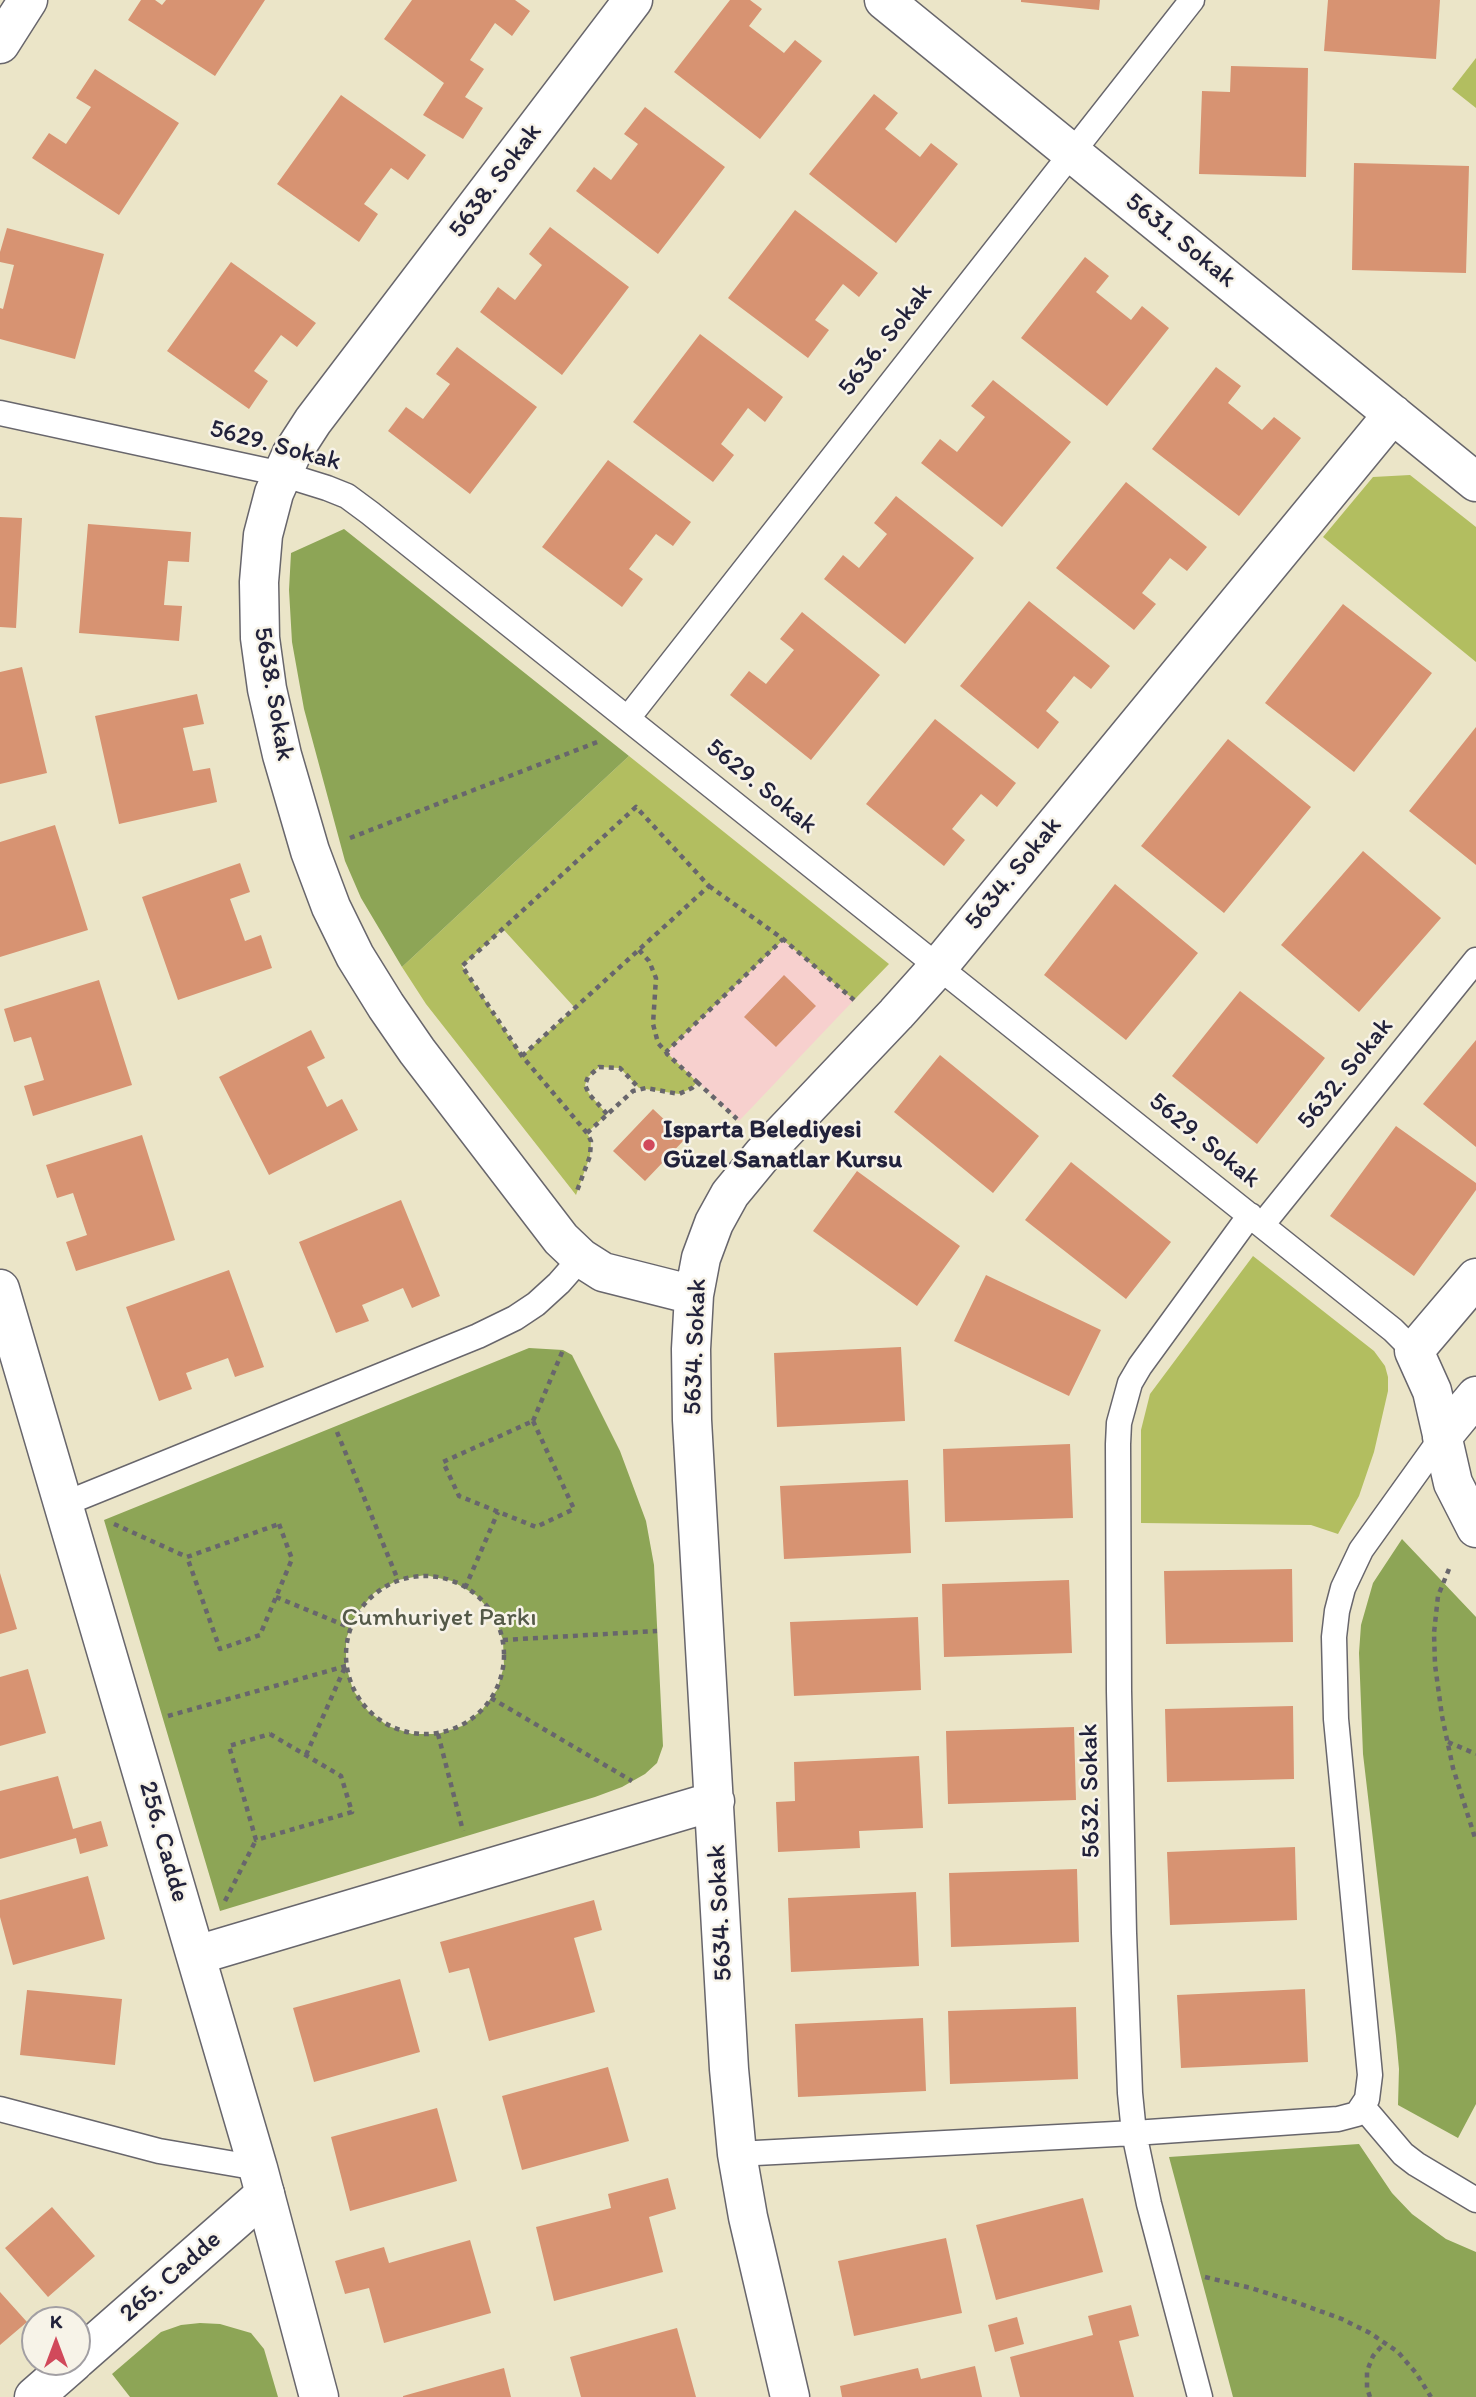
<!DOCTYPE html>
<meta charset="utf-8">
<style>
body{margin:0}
#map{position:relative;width:1476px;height:2397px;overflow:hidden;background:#ebe5c8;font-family:Itim,sans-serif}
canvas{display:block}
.north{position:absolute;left:21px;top:2306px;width:70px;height:70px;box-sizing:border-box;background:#f7f3e8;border:2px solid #a29fa3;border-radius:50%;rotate:0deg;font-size:19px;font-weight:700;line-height:28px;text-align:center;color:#22223b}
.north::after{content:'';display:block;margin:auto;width:24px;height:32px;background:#d1495b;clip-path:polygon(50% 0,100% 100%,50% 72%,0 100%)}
</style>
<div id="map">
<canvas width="1476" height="2397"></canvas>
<div class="north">K</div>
</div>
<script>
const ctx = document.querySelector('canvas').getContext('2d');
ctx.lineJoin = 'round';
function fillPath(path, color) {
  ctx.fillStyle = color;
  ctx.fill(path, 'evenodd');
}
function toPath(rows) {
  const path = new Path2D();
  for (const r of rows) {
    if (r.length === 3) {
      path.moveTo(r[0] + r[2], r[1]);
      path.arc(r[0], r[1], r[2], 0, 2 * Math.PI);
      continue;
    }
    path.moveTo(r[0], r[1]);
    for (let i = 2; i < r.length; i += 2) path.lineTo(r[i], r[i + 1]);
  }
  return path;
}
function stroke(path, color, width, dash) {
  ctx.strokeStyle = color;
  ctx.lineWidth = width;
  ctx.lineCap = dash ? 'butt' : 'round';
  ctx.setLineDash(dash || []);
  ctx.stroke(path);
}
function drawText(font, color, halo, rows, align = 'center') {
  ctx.font = font + ' Itim,sans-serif';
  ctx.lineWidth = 5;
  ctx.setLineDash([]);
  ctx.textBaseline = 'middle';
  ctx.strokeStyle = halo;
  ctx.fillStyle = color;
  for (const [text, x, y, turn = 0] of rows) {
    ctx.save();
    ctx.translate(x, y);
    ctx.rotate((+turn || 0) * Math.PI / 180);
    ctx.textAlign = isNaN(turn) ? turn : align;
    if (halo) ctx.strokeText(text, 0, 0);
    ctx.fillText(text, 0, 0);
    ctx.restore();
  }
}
fillPath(toPath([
 [783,939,854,1000,739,1121,666,1052]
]), '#f7d0ce');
fillPath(toPath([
 [1476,58,1476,108,1452,89],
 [1410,475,1476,527,1476,662,1323,537,1373,477],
 [629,756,889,964,854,1000,783,940,666,1052,697,1082,692,1088,679,1094,639,1088,620,1068,599,1067,588,1077,585,1085,589,1094,607,1114,587,1133,591,1141,590,1156,576,1195,426,1004,402,967],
 [503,929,575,1008,522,1056,462,966],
 [1253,1256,1374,1351,1385,1366,1388,1377,1388,1391,1374,1452,1359,1496,1338,1534,1311,1525,1141,1523,1141,1430,1150,1394]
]), '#b2be60');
fillPath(toPath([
 [344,529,629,756,402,967,361,898,345,861,304,709,292,642,289,590,291,553],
 [529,1348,563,1350,572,1355,620,1451,646,1521,654,1565,663,1746,657,1763,645,1774,622,1787,595,1797,220,1911,104,1520],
 [425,1575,452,1581,476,1595,494,1615,503,1640,504,1666,497,1690,482,1710,462,1726,438,1734,412,1734,388,1726,368,1711,353,1690,346,1666,346,1639,356,1614,374,1593,398,1580],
 [1402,1539,1476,1617,1476,2104,1458,2138,1398,2105,1399,2069,1396,2036,1363,1754,1359,1653,1361,1625,1373,1583],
 [1359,2144,1392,2193,1412,2214,1446,2239,1476,2252,1476,2397,1233,2397,1169,2157],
 [200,2323,220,2324,251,2333,264,2349,278,2397,130,2397,112,2374,161,2332,181,2325]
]), '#8da556');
fillPath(toPath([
 [141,0,155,0,162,5,166,0,265,0,215,76,128,20],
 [412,0,515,0,530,11,512,36,495,23,470,60,484,69,465,97,483,108,463,139,423,115,444,83,384,39],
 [730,0,750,0,762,9,749,26,784,53,795,40,822,61,760,139,674,72],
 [1021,0,1100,0,1099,10,1021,2],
 [1328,0,1440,0,1436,59,1324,51],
 [1231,66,1308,68,1306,177,1199,174,1202,91,1230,92],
 [95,69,179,123,119,215,32,158,49,133,66,144,91,107,76,98],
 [874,94,898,113,885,129,920,157,931,143,958,164,896,243,809,174],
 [341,95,426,155,408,180,391,168,364,204,378,214,359,242,277,184],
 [645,107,725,167,658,254,576,191,594,167,611,180,638,144,624,134],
 [1354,163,1469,166,1466,273,1352,270],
 [795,210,878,273,859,297,843,284,815,320,829,330,808,358,728,298],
 [550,227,629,287,562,375,480,312,498,287,515,300,542,265,529,254],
 [7,228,104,254,75,359,0,339,0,308,3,309,14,265,0,262,0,252],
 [1085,257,1109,276,1096,292,1131,320,1142,306,1169,328,1107,406,1021,338],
 [231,262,316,323,297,347,281,335,254,371,268,381,249,409,167,351],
 [700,334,783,397,765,422,748,408,721,444,734,455,713,482,633,422],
 [457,347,537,407,470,494,388,431,406,407,423,419,450,384,436,374],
 [1216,367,1241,386,1228,403,1262,430,1274,417,1301,438,1239,516,1152,449],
 [993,380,1071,442,1002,527,921,463,940,439,957,452,985,417,971,406],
 [608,460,691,522,673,546,656,534,629,569,643,579,622,607,542,547],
 [1126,482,1207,547,1187,571,1170,558,1142,593,1156,604,1134,630,1056,568],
 [896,496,974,558,905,644,824,579,843,555,859,568,887,534,874,523],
 [0,517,22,518,16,628,0,627],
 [88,524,191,532,189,562,168,561,164,605,182,606,179,641,79,633],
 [1029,601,1110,666,1091,689,1074,676,1046,711,1059,722,1038,749,960,686],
 [1343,604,1432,673,1354,772,1265,703],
 [802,612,880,675,811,760,730,695,749,671,766,684,794,650,780,639],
 [22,667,47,773,0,784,0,672],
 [197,694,204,724,183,728,193,771,210,768,217,802,119,824,95,716],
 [935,719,1016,783,997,807,981,794,952,829,965,840,944,866,866,804],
 [1476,727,1476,865,1409,811],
 [1228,739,1311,807,1224,913,1141,846],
 [55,825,88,930,0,957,0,842],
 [1363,851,1441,918,1359,1012,1281,945],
 [240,863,250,892,230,899,245,941,261,935,272,968,178,1000,142,897],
 [1115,884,1198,953,1126,1040,1044,975],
 [784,975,816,1006,776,1047,744,1017],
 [99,980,132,1085,33,1116,24,1086,44,1080,31,1037,14,1042,4,1009],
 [1240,991,1325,1058,1257,1144,1172,1076],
 [311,1030,325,1058,307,1067,327,1107,342,1099,358,1130,269,1175,219,1077],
 [1476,1040,1476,1147,1423,1104],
 [940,1055,1039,1136,993,1193,894,1112],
 [653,1109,685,1139,645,1181,613,1151],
 [1396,1126,1476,1183,1476,1190,1414,1276,1330,1216],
 [142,1135,175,1240,76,1271,66,1242,87,1235,73,1193,57,1198,46,1165],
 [1071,1162,1171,1242,1126,1299,1025,1220],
 [857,1171,960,1246,917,1306,813,1231],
 [401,1200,440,1296,412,1308,403,1288,362,1305,369,1321,336,1333,299,1242],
 [229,1270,264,1367,235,1377,228,1358,186,1373,192,1389,159,1401,126,1307],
 [986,1275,1101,1330,1069,1396,954,1341],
 [901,1347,905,1421,777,1427,774,1353],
 [1070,1444,1073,1518,945,1522,943,1449],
 [908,1480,911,1553,784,1559,780,1486],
 [1292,1569,1293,1642,1166,1644,1164,1571],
 [0,1573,17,1629,0,1634],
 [1069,1580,1072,1653,944,1657,942,1584],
 [918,1617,921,1690,794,1696,790,1622],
 [28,1669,46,1733,0,1746,0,1677],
 [1293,1706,1294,1779,1167,1782,1165,1709],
 [1074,1727,1076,1800,948,1804,946,1731],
 [919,1756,923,1828,859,1831,860,1848,778,1852,776,1802,795,1801,794,1762],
 [58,1776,73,1829,101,1821,108,1846,80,1854,76,1838,0,1859,0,1791],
 [1295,1847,1297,1920,1170,1925,1167,1852],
 [1077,1869,1079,1942,951,1947,949,1873],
 [88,1876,105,1939,13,1965,0,1917,0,1900],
 [916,1892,919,1966,791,1972,788,1898],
 [594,1900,602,1930,574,1938,595,2012,489,2041,469,1968,449,1973,440,1942],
 [400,1979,420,2052,314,2082,293,2008],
 [1305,1989,1308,2062,1181,2068,1177,1995],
 [27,1990,122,1999,115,2065,20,2055],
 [1076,2007,1078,2079,950,2084,948,2011],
 [923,2018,926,2091,798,2097,795,2024],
 [608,2067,629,2141,522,2170,502,2096],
 [437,2108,457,2181,350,2211,331,2137],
 [668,2178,676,2209,649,2217,663,2272,554,2301,536,2227,611,2208,608,2194],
 [1083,2198,1103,2272,996,2300,976,2225],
 [52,2207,95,2256,48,2297,5,2248],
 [946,2238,962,2313,854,2336,838,2261],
 [470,2240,491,2313,384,2343,369,2288,345,2294,335,2261,384,2247,389,2263],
 [0,2292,27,2322,0,2345],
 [1131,2305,1139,2336,1119,2341,1134,2397,1020,2397,1010,2357,1093,2335,1088,2316],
 [1017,2317,1024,2344,995,2352,988,2325],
 [677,2328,696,2397,581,2397,570,2357],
 [975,2366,982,2397,842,2397,840,2386,918,2368,921,2379],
 [504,2368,511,2397,403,2397,403,2396]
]), '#d79372');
const service = toPath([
 [0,413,282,474,327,488,347,496,370,513,1393,1330,1414,1351],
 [628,718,1192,0],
 [1262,1225,1476,960],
 [64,1504,478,1336,515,1318,536,1304,559,1283,581,1258],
 [1363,2107,1403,2154,1416,2164,1476,2200],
 [0,2109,159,2151,258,2168],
 [737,2154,1134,2133,1338,2119,1357,2114,1367,2099,1370,2075,1336,1719,1334,1637,1337,1611,1343,1588,1361,1550,1442,1437],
 [1200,2397,1149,2204,1134,2133,1130,2093,1124,1933,1119,1691,1118,1444,1119,1423,1130,1383,1140,1366,1250,1215]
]);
const minor = toPath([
 [633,0,313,421,291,455,274,493,263,535,259,582,260,638,267,689,282,755,310,851,331,907,355,956,386,1006,417,1051,561,1239,581,1258,603,1272,694,1295],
 [884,0,1476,482],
 [1476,1278,1414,1351,1432,1391,1453,1483,1476,1528],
 [1442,1437,1476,1396],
 [197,1955,715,1801],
 [77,2359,265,2194],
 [34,2397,74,2362],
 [790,2397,748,2217,737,2154,729,2069,692,1420,691,1349,694,1295,701,1258,714,1223,730,1194,763,1154,896,1014,939,966,1393,414]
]);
const tertiary = toPath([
 [0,44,28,0],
 [0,1289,258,2168,319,2397]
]);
stroke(service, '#68666c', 27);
stroke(minor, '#68666c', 41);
stroke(tertiary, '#68666c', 41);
stroke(toPath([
 [350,838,600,741],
 [709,886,783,939,854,1000],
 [639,950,649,961,656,978,653,1024,658,1043,666,1052,783,939],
 [522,1056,709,886,636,807,462,966,522,1056,587,1133,591,1141,590,1156,577,1191],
 [697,1082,737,1119],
 [607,1114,589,1094,585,1085,588,1077,599,1067,620,1068,639,1088],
 [587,1133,633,1091,646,1088,679,1094,692,1088,697,1082,666,1053],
 [533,1421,574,1509,536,1527,459,1496,443,1462,533,1421],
 [533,1421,563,1350],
 [337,1432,398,1580],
 [114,1524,187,1557],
 [279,1524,292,1559,260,1635,220,1649,187,1557,279,1524],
 [1449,1569,1438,1596,1434,1633,1435,1665,1442,1716,1453,1768,1476,1841],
 [425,1655,79],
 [465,1588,498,1512],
 [276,1597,351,1628],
 [503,1640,657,1631],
 [491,1698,632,1781],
 [168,1716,346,1666],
 [270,1734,341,1776,352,1812,256,1840,229,1746,270,1734],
 [438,1734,463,1831],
 [1448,1742,1476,1754],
 [306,1755,345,1667],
 [225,1901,256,1840],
 [1205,2277,1251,2288,1295,2302,1342,2319,1370,2333,1398,2352,1416,2373,1431,2397],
 [1370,2397,1367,2388,1367,2371,1373,2356,1385,2342]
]), '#68666c', 4.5, [5, 5]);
stroke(service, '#fff', 24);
stroke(minor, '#fff', 38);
stroke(tertiary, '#fff', 38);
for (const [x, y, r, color] of [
 [649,1145,7,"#d1495b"]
]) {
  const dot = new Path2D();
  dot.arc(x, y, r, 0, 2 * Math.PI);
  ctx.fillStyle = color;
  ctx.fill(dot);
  stroke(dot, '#f7f3e8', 2.5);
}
drawText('26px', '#22223b', '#f7f3e8', [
 ["5638. Sokak",496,181,-53],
 ["5631. Sokak",1180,241,39],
 ["5636. Sokak",886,340,-52],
 ["5629. Sokak",275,446,15],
 ["5638. Sokak",273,694,80],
 ["5629. Sokak",761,787,39],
 ["5634. Sokak",1014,874,-51],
 ["5632. Sokak",1346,1074,-51],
 ["5629. Sokak",1204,1141,39],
 ["5634. Sokak",696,1347,-88],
 ["5632. Sokak",1091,1791,-91],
 ["256. Cadde",163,1842,74],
 ["5634. Sokak",721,1913,-93],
 ["265. Cadde",171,2277,-41]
]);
drawText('bold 26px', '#22223b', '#f7f3e8', [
 ["Isparta Belediyesi",663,1130],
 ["Güzel Sanatlar Kursu",663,1160]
], 'left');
drawText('26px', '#545948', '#f7f3e8', [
 ["Cumhuriyet Parkı",439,1618]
]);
</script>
